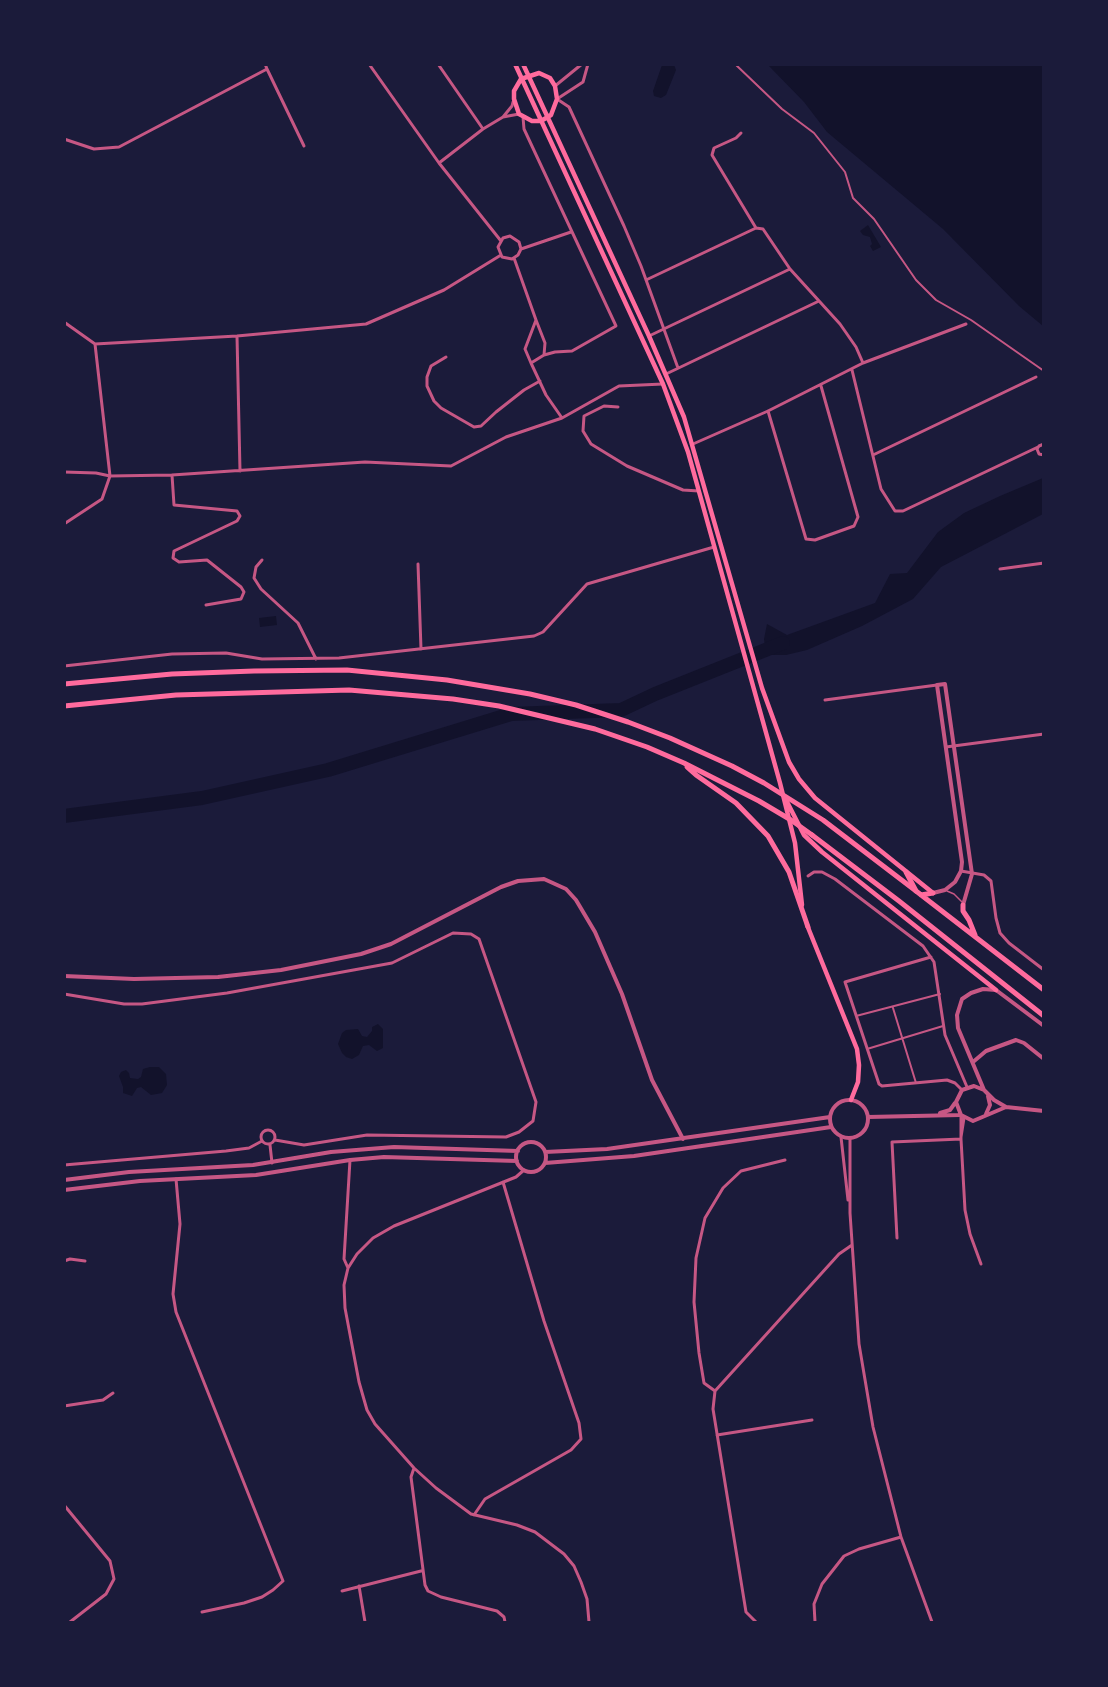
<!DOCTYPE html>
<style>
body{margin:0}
#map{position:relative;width:1108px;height:1687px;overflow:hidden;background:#1b1b3a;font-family:Lato,sans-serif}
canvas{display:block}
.frame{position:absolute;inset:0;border:66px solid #1b1b3a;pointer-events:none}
</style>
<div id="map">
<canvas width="1108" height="1687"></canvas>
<div class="frame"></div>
</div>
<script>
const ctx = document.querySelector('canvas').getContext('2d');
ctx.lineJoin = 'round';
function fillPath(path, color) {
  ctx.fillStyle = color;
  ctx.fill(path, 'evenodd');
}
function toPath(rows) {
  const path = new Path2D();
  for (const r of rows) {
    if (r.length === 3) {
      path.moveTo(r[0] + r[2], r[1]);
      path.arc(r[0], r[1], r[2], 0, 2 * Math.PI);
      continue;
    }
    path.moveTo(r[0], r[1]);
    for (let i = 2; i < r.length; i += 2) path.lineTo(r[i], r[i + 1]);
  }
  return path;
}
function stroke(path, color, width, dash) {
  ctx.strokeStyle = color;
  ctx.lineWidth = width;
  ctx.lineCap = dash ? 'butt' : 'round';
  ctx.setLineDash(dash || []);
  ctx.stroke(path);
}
fillPath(toPath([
 [662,65,674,65,676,70,666,95,661,98,654,96,653,91],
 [768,65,1043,65,1043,326,1019,306,943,229,827,132,804,102],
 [868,225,881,247,873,251,870,246,872,244,870,237,863,235,860,231],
 [1043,478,1043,514,941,567,913,599,862,626,807,650,786,655,766,655,764,639,767,624,787,635,875,603,890,574,907,573,938,532,964,513,1000,496],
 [276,616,277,625,260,627,259,618],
 [378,1024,383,1029,383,1048,377,1051,369,1045,363,1046,359,1055,352,1059,346,1057,342,1053,338,1044,342,1033,346,1030,358,1029,362,1036,367,1037,372,1031,372,1027],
 [150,1067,159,1067,166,1074,167,1085,162,1093,151,1095,141,1087,137,1088,132,1096,123,1093,123,1087,119,1076,121,1072,126,1070,129,1073,130,1078,138,1079,141,1077,143,1069]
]), '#12122b');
stroke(toPath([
 [64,816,202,798,328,770,511,714,621,710,655,694,783,643]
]), '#12122b', 14);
stroke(toPath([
 [947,891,954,894,962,902]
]), '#c65784', 1.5);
stroke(toPath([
 [735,64,782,109,814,133,845,172,853,198,874,219,916,280,936,300,971,320,1044,371],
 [893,1008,916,1083],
 [856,1016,940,994],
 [867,1049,943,1026]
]), '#c65784', 2);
stroke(toPath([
 [369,64,439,163,483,129,503,117,519,114],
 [438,64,483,129],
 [588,64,583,82,557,99,569,107,624,226,641,266,678,368],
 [267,69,304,146],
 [555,86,582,64],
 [503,117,512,106,513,102],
 [523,117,524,129,616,326,572,351,555,352,544,355],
 [741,133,736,138,714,148,712,155,756,228,763,229,790,269,840,324,856,347,863,363],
 [64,139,94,149,119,147,267,69,265,64],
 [439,163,501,241],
 [521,249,519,242,510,236,503,238,498,247,502,257,512,259,518,255,521,249,571,232],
 [514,258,536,320,525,349,531,363,544,355,545,343,536,320],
 [646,280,756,228],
 [64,322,95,344,237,336,366,324,444,290,501,255],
 [237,336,240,471],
 [649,336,790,269],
 [446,357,431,366,427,377,427,386,434,401,441,408,474,427,481,426,496,412,524,390,540,381],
 [531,363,546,395,562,418],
 [852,370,881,489,895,511,903,511,1038,447],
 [666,374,819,301],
 [618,407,604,406,584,416,583,431,591,444,627,466,683,490,699,491],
 [768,411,806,539,815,540,854,526,858,517,821,386],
 [693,444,768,411,863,363,966,324],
 [1044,444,1039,446,1037,449,1039,454,1044,455],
 [873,455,1036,377],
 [64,472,96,473,110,476,172,475,365,462,451,466,506,437,562,418,619,386,663,384],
 [172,475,174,505,237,511,240,516,237,521,174,551,173,558,179,562,207,560,241,587,244,592,241,599,206,605],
 [64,524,102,499,110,476,95,344],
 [262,560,256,567,254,578,261,589,298,623,316,659],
 [418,564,421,649],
 [1000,569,1044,563],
 [64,666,172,654,226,653,262,659,339,658,534,636,543,632,587,584,714,547],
 [825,700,937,685],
 [946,747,1044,734],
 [961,871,984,875,991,881,996,918,1000,933,1009,943,1044,970],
 [808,876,814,872,822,872,835,879,923,946,934,962,945,1035,967,1087],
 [931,957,845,982,879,1084,882,1086,947,1080,955,1083,962,1090],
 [64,994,124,1004,142,1004,227,993,392,963,453,933,471,934,479,939,536,1102,533,1121,519,1132,506,1137,367,1135,304,1145,275,1140],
 [961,1115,961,1139],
 [268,1137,7],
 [841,1137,848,1200],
 [961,1137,964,1118],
 [850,1139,850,1213,859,1344,873,1427,901,1537,932,1622],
 [270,1145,272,1163],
 [64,1165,226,1151,249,1148,262,1141],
 [524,1170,516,1177,394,1226,373,1238,357,1254,348,1268,344,1285,345,1308,359,1382,367,1410,375,1424,414,1468,436,1488,471,1514,517,1525,535,1532,564,1554,574,1566,581,1582,587,1599,589,1622],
 [176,1179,180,1224,173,1294,176,1312,283,1581,273,1590,262,1597,244,1603,202,1612],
 [897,1238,892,1142,961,1139,965,1210,970,1234,981,1264],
 [64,1261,70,1259,85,1261],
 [348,1268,344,1259,350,1160],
 [715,1391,704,1383,699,1353,694,1302,696,1258,705,1218,723,1188,741,1171,785,1160],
 [64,1406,103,1400,113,1393],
 [717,1435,812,1420],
 [414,1468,411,1477,425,1585,428,1591,441,1597,497,1611,504,1617,505,1622],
 [64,1505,110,1561,114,1579,106,1594,70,1622],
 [474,1515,485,1499,571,1450,581,1439,579,1423,544,1321,503,1182],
 [359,1586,365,1622],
 [342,1591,421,1571],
 [756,1622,746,1612,713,1409,715,1391,839,1254,852,1245],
 [815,1622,814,1604,822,1584,844,1556,859,1549,901,1537]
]), '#c65784', 3);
stroke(toPath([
 [933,893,945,890,955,882,961,871,962,862,937,685,945,684,972,874,963,905],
 [64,976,134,979,218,977,281,970,361,954,391,944,501,887,518,881,544,879,566,889,576,900,595,932,622,994,652,1080,683,1139],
 [973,1062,986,1051,1016,1040,1024,1043,1044,1059],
 [984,1090,958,1028,957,1015,962,999,971,993,983,989,996,990,1044,1026],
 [849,1119,19],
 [1006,1107,994,1100,984,1090,974,1086,962,1090,956,1102,961,1115,973,1121,1006,1107,1044,1111],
 [940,1113,950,1110,955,1103],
 [986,1114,990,1105,988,1096],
 [868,1117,960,1115],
 [531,1157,15],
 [545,1152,607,1149,830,1117],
 [545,1163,634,1156,831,1127],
 [64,1180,129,1172,253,1165,331,1152,394,1147,518,1151],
 [64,1190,140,1181,256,1175,350,1160,384,1157,517,1161]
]), '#c65784', 4);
stroke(toPath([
 [515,64,663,384,688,452,780,783,795,843,802,905],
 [523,64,649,336,684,417,762,688,789,762,799,779,815,798,933,893],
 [539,73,550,78,555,86,557,99,551,115,541,121,532,121,519,114,514,99,514,91,521,79,539,73],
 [784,796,804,835,822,852,996,990],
 [807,925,857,1049,859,1065,858,1082,851,1100]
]), '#ff6b9d', 4.5);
stroke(toPath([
 [812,835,899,901,1044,1016],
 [906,872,916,891,1044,990],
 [921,895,933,893],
 [963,905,963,911,969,920,975,935]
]), '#ff6b9d', 5);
stroke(toPath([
 [64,684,172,674,254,671,347,670,447,680,530,694,576,705,628,722,670,738,732,766,764,783,823,820,916,891],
 [64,706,176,695,349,690,453,699,499,706,595,729,647,747,684,763,759,801,791,820,812,835],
 [687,767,696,775,736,803,768,836,789,872,808,927]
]), '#ff6b9d', 5);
</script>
